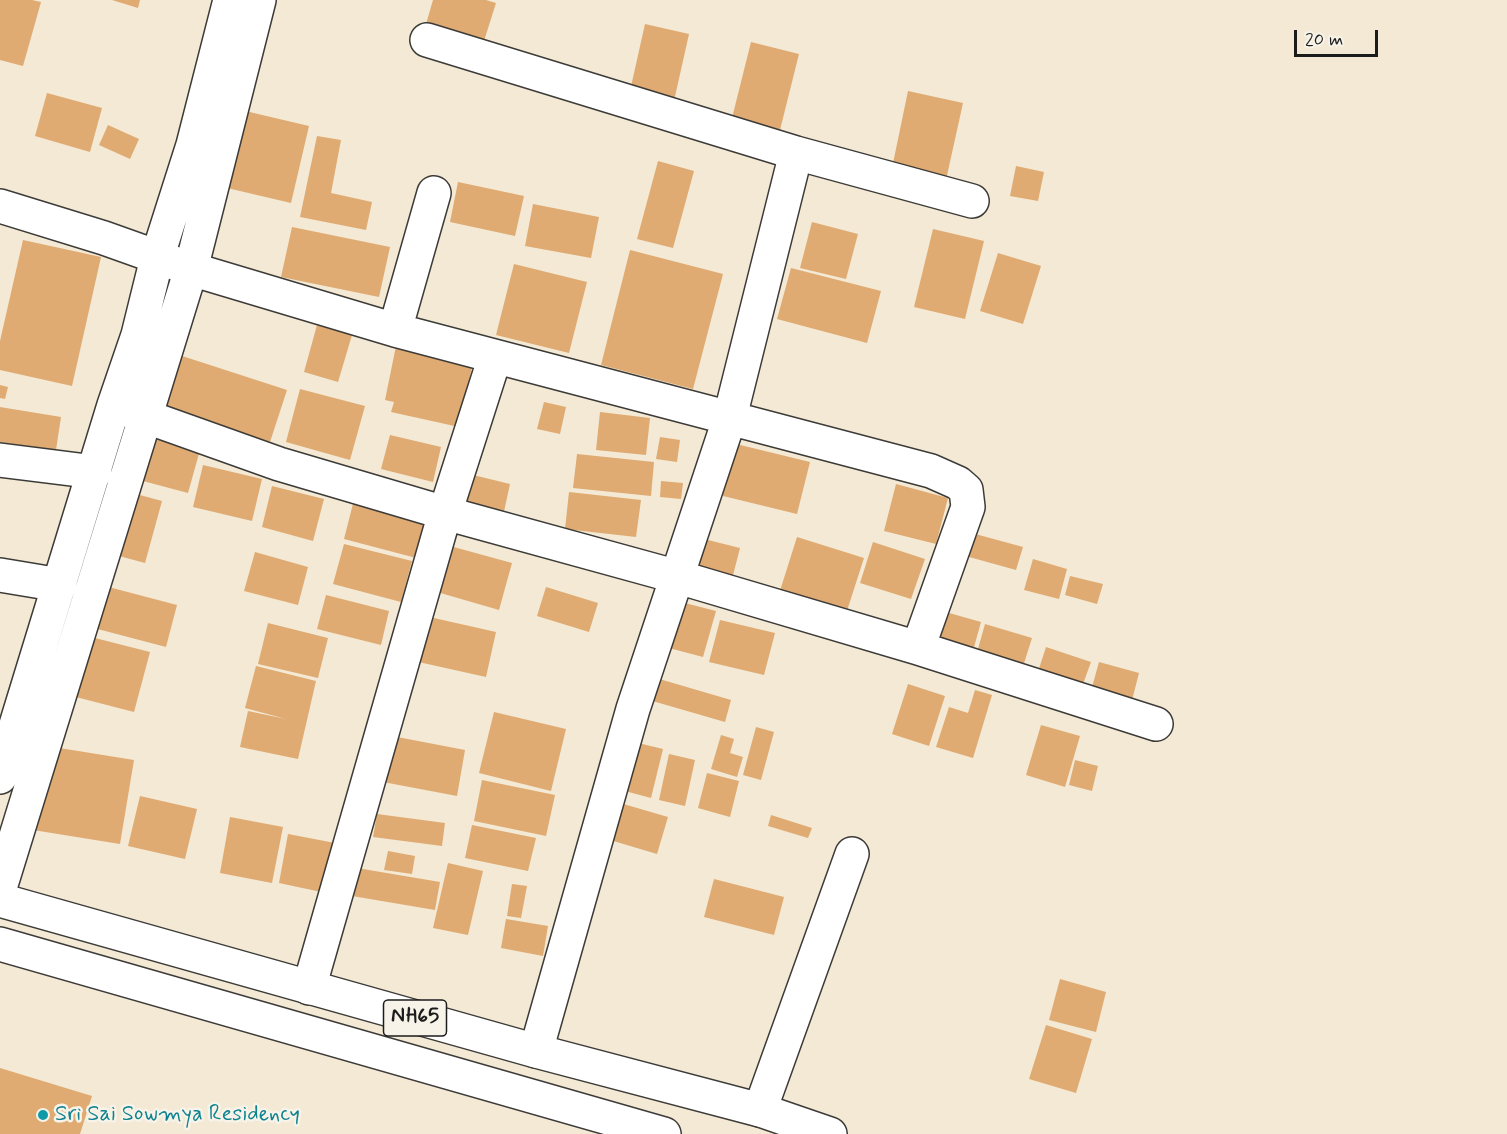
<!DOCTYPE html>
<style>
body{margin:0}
#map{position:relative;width:1507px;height:1134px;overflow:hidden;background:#f3e9d4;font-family:Mynerve,sans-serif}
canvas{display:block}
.scale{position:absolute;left:1294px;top:30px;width:84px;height:27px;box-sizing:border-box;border:3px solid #1c1c1c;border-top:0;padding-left:8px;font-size:18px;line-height:21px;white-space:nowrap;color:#1c1c1c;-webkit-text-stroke:4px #f7f3e8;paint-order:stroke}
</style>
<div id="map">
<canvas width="1507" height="1134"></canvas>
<div class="scale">20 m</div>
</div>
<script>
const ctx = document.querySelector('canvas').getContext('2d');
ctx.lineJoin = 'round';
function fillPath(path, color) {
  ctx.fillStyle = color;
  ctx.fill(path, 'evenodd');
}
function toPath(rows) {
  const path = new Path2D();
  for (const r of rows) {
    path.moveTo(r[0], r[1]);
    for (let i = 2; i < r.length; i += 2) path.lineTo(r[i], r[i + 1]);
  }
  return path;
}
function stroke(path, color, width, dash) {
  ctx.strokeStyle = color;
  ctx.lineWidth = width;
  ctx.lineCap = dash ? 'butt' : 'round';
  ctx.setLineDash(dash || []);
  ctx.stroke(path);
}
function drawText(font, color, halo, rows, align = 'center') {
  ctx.font = font + ' Mynerve,sans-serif';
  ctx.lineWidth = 5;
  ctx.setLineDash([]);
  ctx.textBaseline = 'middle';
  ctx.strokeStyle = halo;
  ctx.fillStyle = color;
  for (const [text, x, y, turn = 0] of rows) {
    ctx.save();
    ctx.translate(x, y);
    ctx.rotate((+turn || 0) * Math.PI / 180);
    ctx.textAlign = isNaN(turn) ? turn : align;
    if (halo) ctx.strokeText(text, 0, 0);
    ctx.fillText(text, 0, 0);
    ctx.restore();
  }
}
fillPath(toPath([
 [0,0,32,0,41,2,23,66,0,60],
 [112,0,140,0,138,8],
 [433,0,486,0,496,3,484,41,426,24],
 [645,24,689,34,674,101,630,91],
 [751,42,799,54,779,134,731,122],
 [908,91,963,103,946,180,892,168],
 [47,93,102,108,90,152,35,136],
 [241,110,309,126,291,203,223,187],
 [108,125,139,139,130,159,99,145],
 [317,136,341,140,331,193,372,202,366,230,300,217],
 [658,161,694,171,673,248,637,239],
 [1016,166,1044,172,1038,201,1010,196],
 [458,182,524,196,515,236,450,222],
 [533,204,599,217,591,258,525,246],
 [812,222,858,234,846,279,800,268],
 [292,227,390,247,379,297,281,277],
 [933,229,984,241,965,319,914,307],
 [23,240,101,257,72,386,0,370,0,341],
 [630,250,723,274,693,389,601,365],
 [998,253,1041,266,1023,324,980,311],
 [514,264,587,282,569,353,496,335],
 [791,268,881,291,867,343,777,319],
 [317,325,352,335,338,382,304,372],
 [396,346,473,362,459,427,391,412,394,402,385,400],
 [176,354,287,390,270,442,159,407],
 [0,385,8,387,5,399,0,398],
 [300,389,365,406,350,460,286,442],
 [544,402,566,407,560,434,537,429],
 [0,407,61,417,56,450,0,442],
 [600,412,650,418,646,455,596,450],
 [390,435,441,447,433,482,381,469],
 [155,437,200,450,188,493,143,481],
 [660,437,680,440,677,462,656,459],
 [732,443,810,462,797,514,719,495],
 [577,454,654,462,651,496,573,488],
 [203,465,262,479,252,521,193,507],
 [465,473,510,484,503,516,457,505],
 [661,481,683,483,681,499,660,497],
 [896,484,948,498,936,544,884,531],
 [272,486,324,499,313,541,262,527],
 [125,491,162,501,145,563,108,553],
 [356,492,432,512,420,559,344,539],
 [569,492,641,500,636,537,565,529],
 [968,532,1023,547,1016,570,962,555],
 [797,537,864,558,845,617,778,597],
 [700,538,740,548,731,583,691,572],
 [873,542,925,559,911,599,860,583],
 [344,544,412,561,401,602,333,584],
 [450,546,512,563,499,610,437,592],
 [255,552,308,567,298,605,244,591],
 [1033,559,1067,569,1059,599,1024,590],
 [1070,576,1103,584,1097,604,1065,595],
 [101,585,177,605,166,647,90,627],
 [546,587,598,603,589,632,537,616],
 [326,595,389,611,381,645,317,629],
 [677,601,716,611,703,657,665,647],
 [935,609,981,622,971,658,925,646],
 [425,616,496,632,486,677,414,661],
 [720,620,775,633,764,675,709,662],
 [268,623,328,638,318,678,258,664],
 [985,624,1032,638,1020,676,974,663],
 [87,636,150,652,134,712,72,696],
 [1046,647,1091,662,1079,695,1035,681],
 [1099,662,1139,673,1130,708,1089,698],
 [256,666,316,681,298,759,240,747,248,711,286,719,245,708],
 [656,678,731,700,725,722,649,700],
 [908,684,945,696,929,746,892,734],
 [975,690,992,695,973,758,936,747,949,707,968,713],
 [494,712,566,729,551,791,479,773],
 [1041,725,1080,736,1065,787,1026,775],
 [756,727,774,732,761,780,743,775],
 [721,735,734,739,730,753,743,757,737,777,711,769],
 [392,736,465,750,457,796,383,782],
 [634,742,663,749,651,798,621,790],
 [47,746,134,760,120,844,33,830],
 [669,754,695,760,685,806,659,800],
 [1075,760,1098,766,1092,791,1069,785],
 [707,773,739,781,730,817,698,808],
 [482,780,555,795,546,836,474,821],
 [140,796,197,809,185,859,128,846],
 [620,803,668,817,657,854,610,840],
 [377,814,445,823,442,846,373,837],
 [771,815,812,828,808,838,768,826],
 [230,817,283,827,272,883,220,873],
 [472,825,536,838,528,871,465,858],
 [288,834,335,843,326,893,279,883],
 [388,851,415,856,412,874,384,870],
 [448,863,483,871,468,935,433,928],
 [357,868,440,882,435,910,352,896],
 [714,879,784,897,774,935,704,917],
 [512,884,527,886,521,918,507,916],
 [506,919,548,926,543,956,501,948],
 [1060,979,1106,992,1096,1032,1049,1020],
 [1046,1025,1092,1039,1076,1093,1029,1079],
 [0,1068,92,1096,80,1134,0,1134]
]), '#dfab72');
const minor = toPath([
 [427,40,796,153,972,201],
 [0,206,104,238,191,269,395,330,931,471,958,483,966,490,968,507,918,648],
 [395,330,434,193],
 [119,407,279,464,445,513,678,577,918,648,1156,724],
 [0,460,95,472],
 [0,575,60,585],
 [309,988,445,513,495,357],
 [536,1051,633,709,730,417,796,153],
 [760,1110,852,854]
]);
const major = toPath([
 [0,777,114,405,138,335,157,258,193,145,230,0],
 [0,888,191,269,259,0]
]);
const highway = toPath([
 [0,900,536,1051,760,1110,830,1134],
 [0,944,664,1134]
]);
stroke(minor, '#3c3b38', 36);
stroke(major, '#3c3b38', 36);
stroke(highway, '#3c3b38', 36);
stroke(minor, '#fff', 33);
stroke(major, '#fff', 33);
stroke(highway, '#fff', 33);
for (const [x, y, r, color] of [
 [43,1115,6,"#0f9aa8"]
]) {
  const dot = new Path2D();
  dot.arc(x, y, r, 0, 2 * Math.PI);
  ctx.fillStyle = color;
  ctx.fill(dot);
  stroke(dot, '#f7f3e8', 2);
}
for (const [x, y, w] of [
 [415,1018,63]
]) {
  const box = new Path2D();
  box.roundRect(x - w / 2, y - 18, w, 36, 4.5);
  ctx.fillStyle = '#f7f3e8';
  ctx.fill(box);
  stroke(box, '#1c1c1c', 1.5);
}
drawText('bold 21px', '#1c1c1c', null, [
 ["NH65",415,1018]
]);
drawText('22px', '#0d838f', '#f7f3e8', [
 ["Sri Sai Sowmya Residency",55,1115]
], 'left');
</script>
